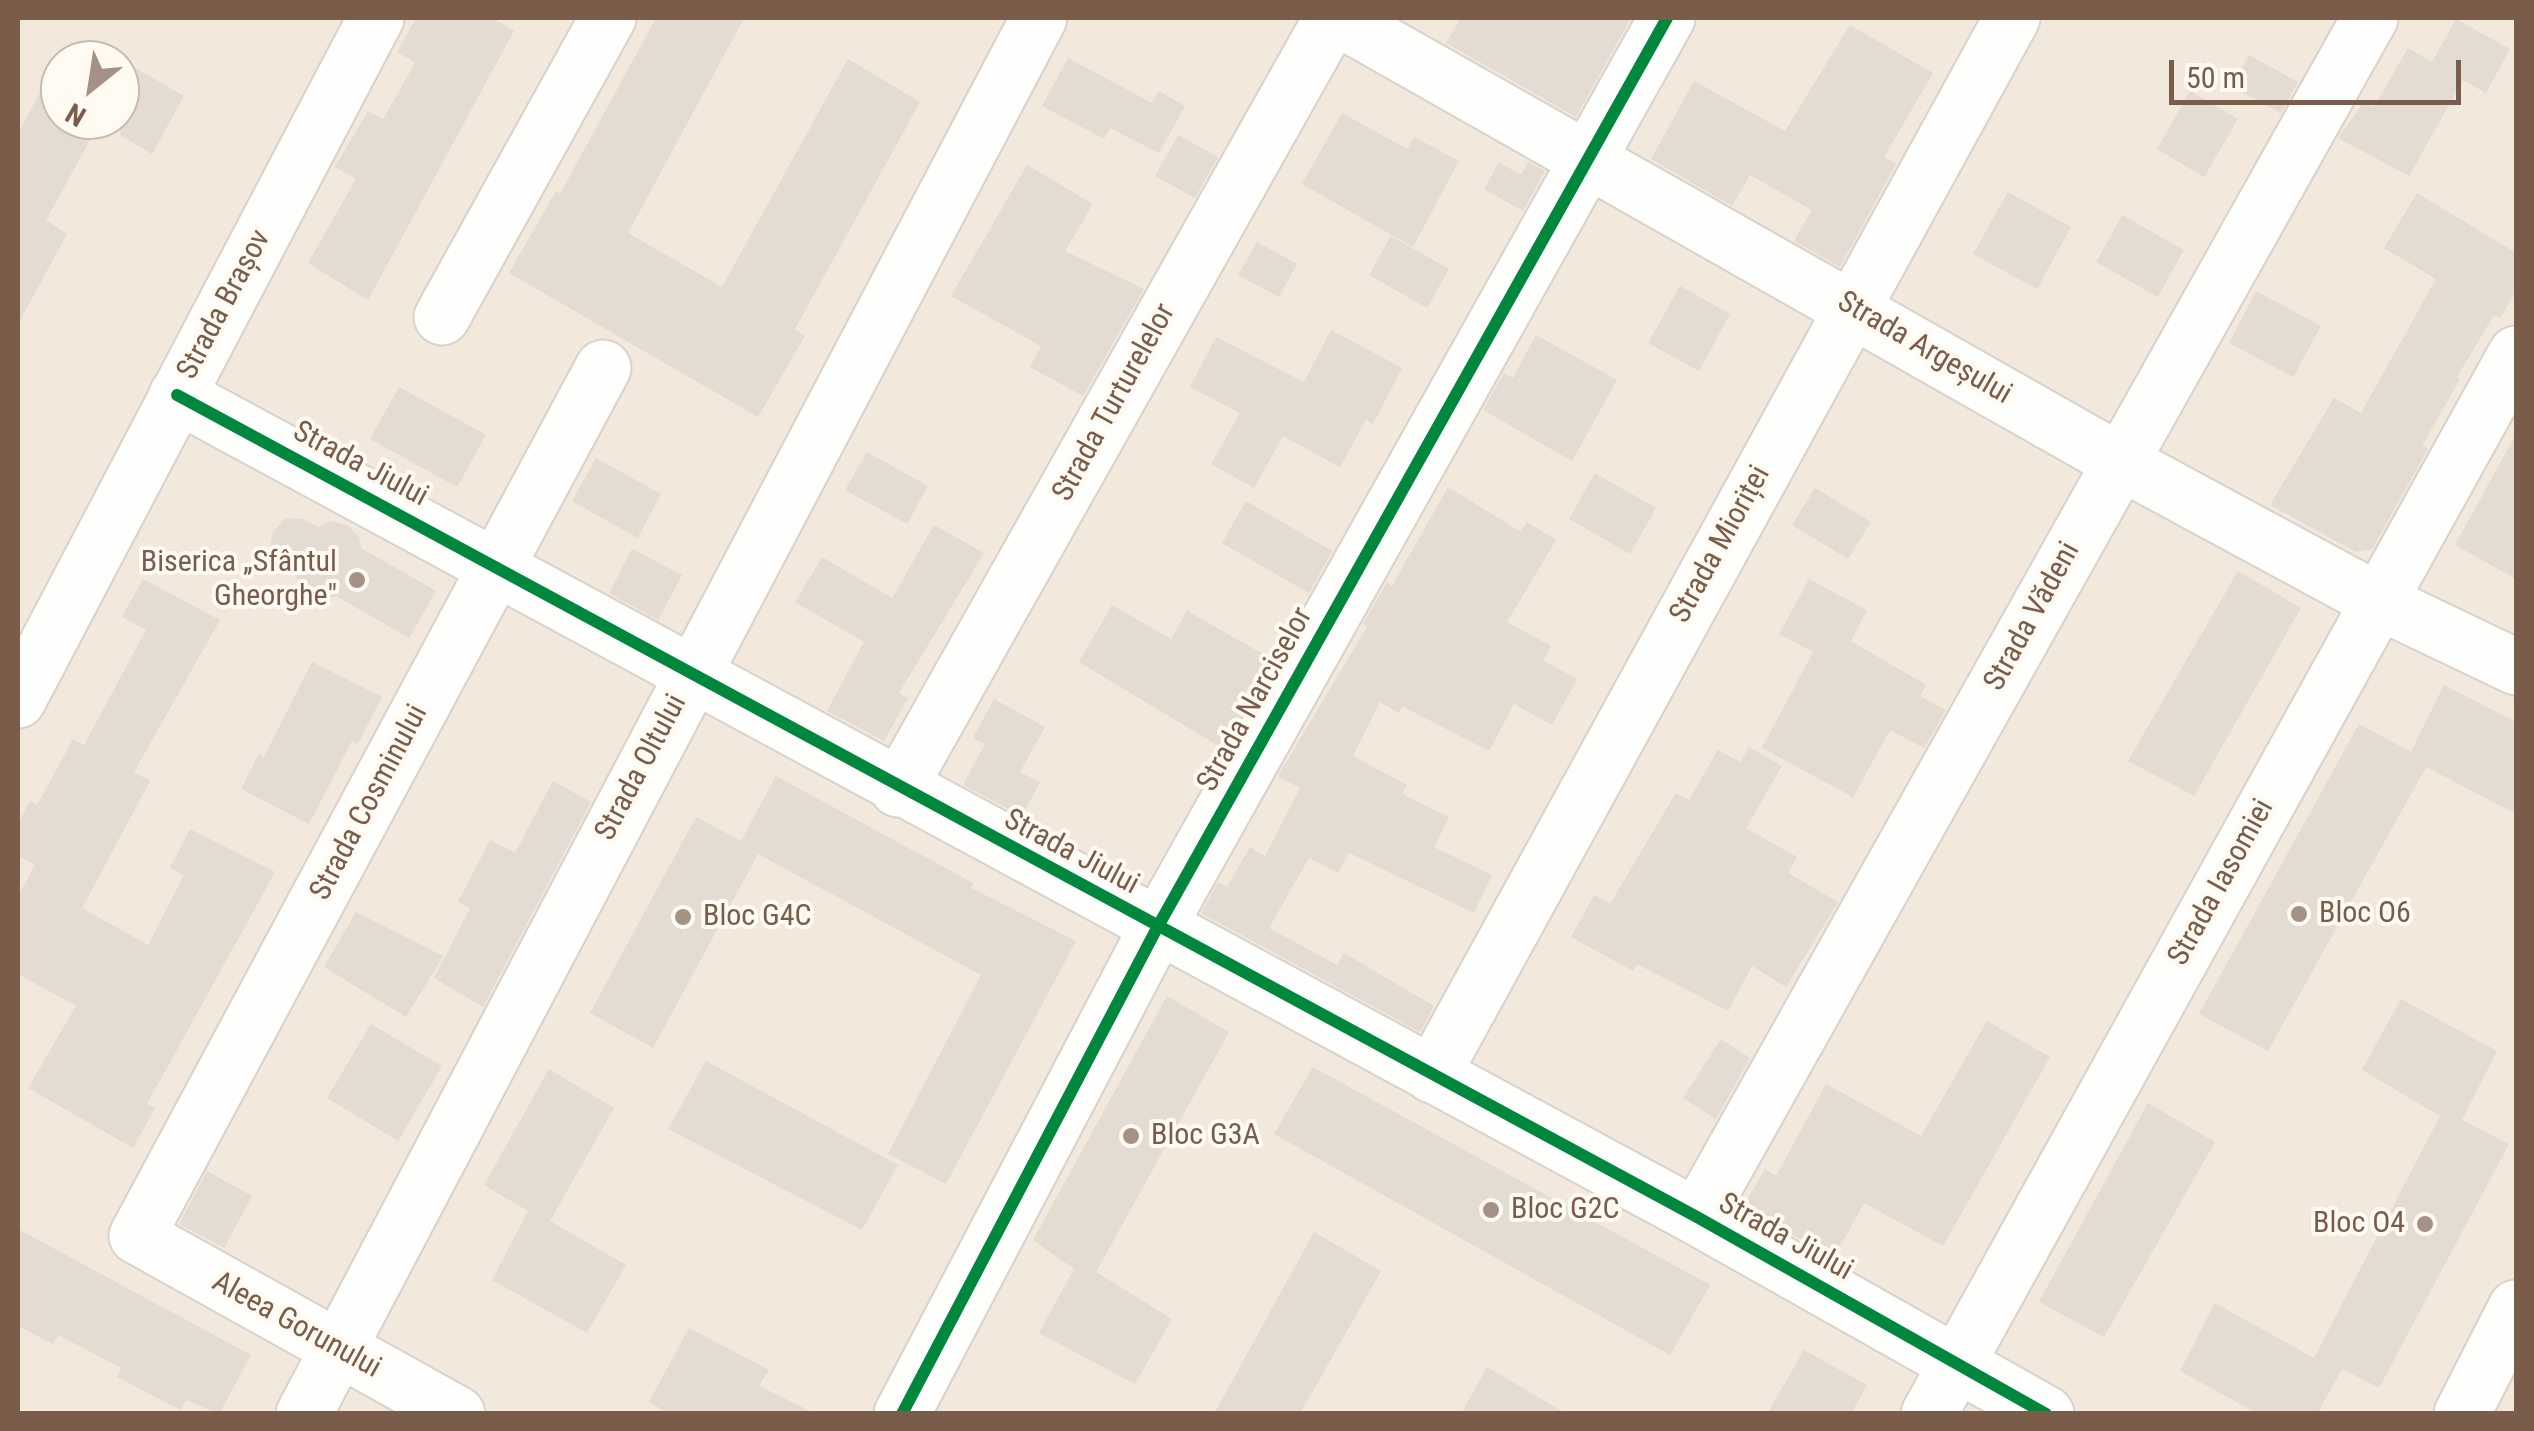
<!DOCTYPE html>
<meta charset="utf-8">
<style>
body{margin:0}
#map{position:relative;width:2534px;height:1431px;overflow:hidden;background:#f9f5ee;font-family:"Roboto Condensed",sans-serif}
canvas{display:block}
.frame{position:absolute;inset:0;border:20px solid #7a5c4b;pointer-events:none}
.north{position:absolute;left:40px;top:40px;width:100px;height:100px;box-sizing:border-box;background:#fffaf2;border:2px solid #cabbaf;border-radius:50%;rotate:210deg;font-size:28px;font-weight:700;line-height:40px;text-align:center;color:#7a5c4b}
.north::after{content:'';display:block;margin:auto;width:35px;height:45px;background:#a69284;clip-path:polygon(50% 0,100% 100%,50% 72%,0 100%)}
.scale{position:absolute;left:2169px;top:60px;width:292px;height:45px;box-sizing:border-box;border:5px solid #7a5c4b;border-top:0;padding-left:12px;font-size:30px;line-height:35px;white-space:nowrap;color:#7a5c4b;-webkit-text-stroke:8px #fffaf2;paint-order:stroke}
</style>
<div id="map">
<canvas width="2534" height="1431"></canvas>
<div class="frame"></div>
<div class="north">N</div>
<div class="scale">50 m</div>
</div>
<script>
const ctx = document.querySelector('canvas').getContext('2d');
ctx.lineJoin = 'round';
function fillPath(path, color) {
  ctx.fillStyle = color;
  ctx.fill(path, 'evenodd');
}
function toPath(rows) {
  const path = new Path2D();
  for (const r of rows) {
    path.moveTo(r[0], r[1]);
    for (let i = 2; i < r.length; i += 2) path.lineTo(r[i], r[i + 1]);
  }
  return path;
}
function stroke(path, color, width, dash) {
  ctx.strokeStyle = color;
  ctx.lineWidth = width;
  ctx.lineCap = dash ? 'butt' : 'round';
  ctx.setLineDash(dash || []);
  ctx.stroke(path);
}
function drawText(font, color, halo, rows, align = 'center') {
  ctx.font = font + ' "Roboto Condensed",sans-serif';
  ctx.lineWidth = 8;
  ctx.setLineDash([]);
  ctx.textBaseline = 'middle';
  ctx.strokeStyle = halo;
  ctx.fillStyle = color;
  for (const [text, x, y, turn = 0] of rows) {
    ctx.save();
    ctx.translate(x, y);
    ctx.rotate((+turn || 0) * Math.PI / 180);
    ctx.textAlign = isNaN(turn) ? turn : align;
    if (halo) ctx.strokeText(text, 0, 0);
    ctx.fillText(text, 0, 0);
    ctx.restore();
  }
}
fillPath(toPath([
 [18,18,2516,18,2516,1413,18,1413],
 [60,60,120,60,120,120,60,120]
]), '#f2e8dc');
fillPath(toPath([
 [416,18,493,18,514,31,368,300,308,263,356,179,335,167,368,111,383,119,415,63,397,52],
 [656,18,744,18,628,233,722,287,848,59,920,102,795,329,805,336,758,417,509,273,556,191,560,194],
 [1460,18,1631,18,1576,117,1446,43],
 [2456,19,2510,49,2486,93,2463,80,2409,176,2338,138,2364,102,2374,107,2408,48,2432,62],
 [1850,25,1933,73,1884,157,1896,164,1840,267,1794,241,1812,210,1750,175,1732,206,1651,159,1694,81,1785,131],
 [2249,55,2298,82,2281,113,2232,87],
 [60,56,60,120,101,120,46,220,67,234,18,324,18,133],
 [1068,58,1152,103,1159,91,1185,106,1159,153,1110,128,1104,139,1042,106],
 [120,59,184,96,152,154,120,135],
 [2190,91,2238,119,2204,177,2157,149],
 [1342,113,1407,149,1414,137,1459,161,1413,247,1302,184],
 [1178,135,1218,157,1195,198,1155,176],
 [1499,162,1521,175,1528,162,1545,171,1523,211,1484,189],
 [1027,165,1093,204,1065,251,1144,289,1083,396,1030,367,1041,346,951,296],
 [2008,192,2071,227,2037,289,1973,254],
 [2417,193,2516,253,2516,291,2500,318,2494,315,2457,377,2460,379,2422,446,2428,449,2372,549,2356,552,2270,505,2334,398,2361,413,2436,279,2384,248],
 [2122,215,2184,250,2158,297,2096,262],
 [1391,236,1449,269,1427,308,1369,275],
 [1257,242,1297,264,1279,297,1238,275],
 [1680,286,1730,314,1699,371,1648,343],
 [2256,291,2321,326,2293,377,2229,343],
 [1331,330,1402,368,1373,424,1366,420,1340,467,1283,436,1254,488,1211,464,1240,413,1190,387,1216,337,1304,382],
 [1536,335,1617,380,1572,461,1483,410,1504,373,1513,378],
 [399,387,486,435,457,487,370,439],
 [2516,434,2516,579,2455,545],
 [867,452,928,486,907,524,845,490],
 [596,458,661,494,638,538,572,501],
 [1595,473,1656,508,1630,554,1569,519],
 [1448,487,1521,532,1527,522,1556,540,1507,622,1551,646,1543,660,1577,679,1552,725,1514,704,1489,751,1402,706,1399,713,1380,702,1353,756,1407,785,1402,794,1449,817,1434,847,1492,875,1474,913,1349,853,1338,873,1309,858,1269,928,1337,965,1344,953,1434,1006,1420,1032,1201,913,1218,882,1227,887,1250,847,1265,856,1300,788,1278,776,1367,627,1363,624,1387,582,1392,586],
 [1815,488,1871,522,1848,559,1792,525],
 [1246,501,1332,551,1309,593,1222,543],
 [286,518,303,519,318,527,330,521,347,525,359,537,361,548,436,591,409,638,336,596,321,601,298,586,297,574,278,563,270,547,273,532],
 [934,525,984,553,899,693,908,698,884,741,827,711,864,642,795,602,822,557,892,598],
 [632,549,682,575,658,620,609,593],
 [2238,571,2301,608,2194,796,2128,761],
 [143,579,220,620,134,772,150,781,82,908,148,945,184,875,170,868,190,829,275,872,147,1104,155,1108,133,1148,28,1088,76,1006,18,974,18,896,35,865,18,856,18,824,30,801,37,805,73,739,84,745,146,630,122,617],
 [1809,579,1867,610,1851,641,1926,685,1920,696,1946,710,1924,748,1890,730,1853,797,1762,748,1813,652,1779,634],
 [1112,605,1171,639,1187,611,1272,659,1222,748,1079,662],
 [312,662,382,697,358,744,352,741,309,824,241,789,259,754,264,757],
 [2444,685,2516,722,2516,814,2426,767,2268,1051,2199,1014,2359,724,2411,752],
 [994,699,1045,727,1020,772,1040,782,1022,816,963,785,985,744,973,738],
 [1749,747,1782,766,1746,828,1797,857,1788,873,1838,902,1786,987,1752,966,1728,1011,1637,964,1633,971,1571,937,1594,895,1610,904,1676,793,1689,800,1718,750,1740,762],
 [776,776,973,883,971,888,1076,941,946,1184,888,1154,981,975,758,854,653,1048,590,1013,696,817,741,841],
 [553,781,591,802,483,1007,434,978,470,908,458,902,490,840,515,853],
 [356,912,443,956,406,1017,324,967],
 [1167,996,1229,1032,1096,1272,1172,1319,1135,1384,1039,1333,1074,1269,1033,1240],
 [2401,999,2497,1051,2462,1120,2509,1144,2379,1388,2342,1369,2317,1414,2258,1414,2180,1371,2215,1303,2314,1358,2440,1116,2362,1070],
 [1987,1021,2050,1057,1943,1246,1864,1203,1834,1258,1743,1207,1765,1169,1776,1176,1826,1084,1921,1136],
 [371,1024,442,1066,398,1141,327,1098],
 [1721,1039,1750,1058,1716,1119,1683,1098],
 [706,1061,898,1165,862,1230,668,1129],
 [1313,1067,1710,1285,1670,1355,1274,1134],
 [549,1069,614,1108,550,1221,626,1265,587,1333,492,1280,528,1211,484,1185],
 [2148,1103,2215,1142,2104,1337,2039,1302],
 [207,1171,252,1196,224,1248,179,1224],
 [18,1229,251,1355,219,1414,186,1400,180,1410,117,1377,121,1368,58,1335,53,1344,18,1326],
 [1314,1232,1381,1271,1300,1414,1214,1414],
 [689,1328,769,1370,759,1386,816,1414,669,1414,649,1402],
 [1804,1350,1867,1385,1851,1414,1767,1414],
 [1487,1367,1567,1414,1461,1414]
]), '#e4dbd3');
const minor = toPath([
 [1338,18,2119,461,2378,601,2516,667],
 [442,317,608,18],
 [177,395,1697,1217,2046,1414],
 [18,700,376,18],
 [898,789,1332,18],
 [1432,1075,2012,18],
 [1697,1217,2370,18],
 [304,1414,1039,18],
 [457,1414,137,1236,603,368],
 [902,1414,1157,928,1667,18],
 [1929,1414,2516,354],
 [2462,1414,2516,1308]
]);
stroke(minor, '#d9d2cc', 59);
stroke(minor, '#fefefc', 55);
stroke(toPath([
 [177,395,1697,1217,2046,1414],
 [902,1414,1157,928,1667,18]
]), '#00873e', 12);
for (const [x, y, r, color] of [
 [357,580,10,"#a69284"],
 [2299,914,10,"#a69284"],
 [683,917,10,"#a69284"],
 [1131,1136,10,"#a69284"],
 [1491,1210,10,"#a69284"],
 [2425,1224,10,"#a69284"]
]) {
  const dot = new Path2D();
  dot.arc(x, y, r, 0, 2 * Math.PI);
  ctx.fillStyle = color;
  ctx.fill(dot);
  stroke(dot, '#fffaf2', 4);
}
drawText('30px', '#7a5c4b', '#fffaf2', [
 ["Strada Brașov",225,305,-62],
 ["Strada Argeșului",1924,349,30],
 ["Strada Turturelelor",1115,403,-61],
 ["Strada Jiului",360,465,28],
 ["Strada Mioriței",1721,545,-61],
 ["Strada Vădeni",2033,617,-61],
 ["Strada Narciselor",1256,700,-61],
 ["Strada Oltului",642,768,-62],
 ["Strada Cosminului",370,803,-62],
 ["Strada Jiului",1071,853,28],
 ["Strada Iasomiei",2222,883,-61],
 ["Strada Jiului",1785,1238,29],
 ["Aleea Gorunului",296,1326,29]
]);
drawText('30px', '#7a5c4b', '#fffaf2', [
 ["Biserica „Sfântul",337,563,"right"],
 ["Gheorghe\"",337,597,"right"],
 ["Bloc O6",2319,914],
 ["Bloc G4C",703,917],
 ["Bloc G3A",1151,1136],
 ["Bloc G2C",1511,1210],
 ["Bloc O4",2405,1224,"right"]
], 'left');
</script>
